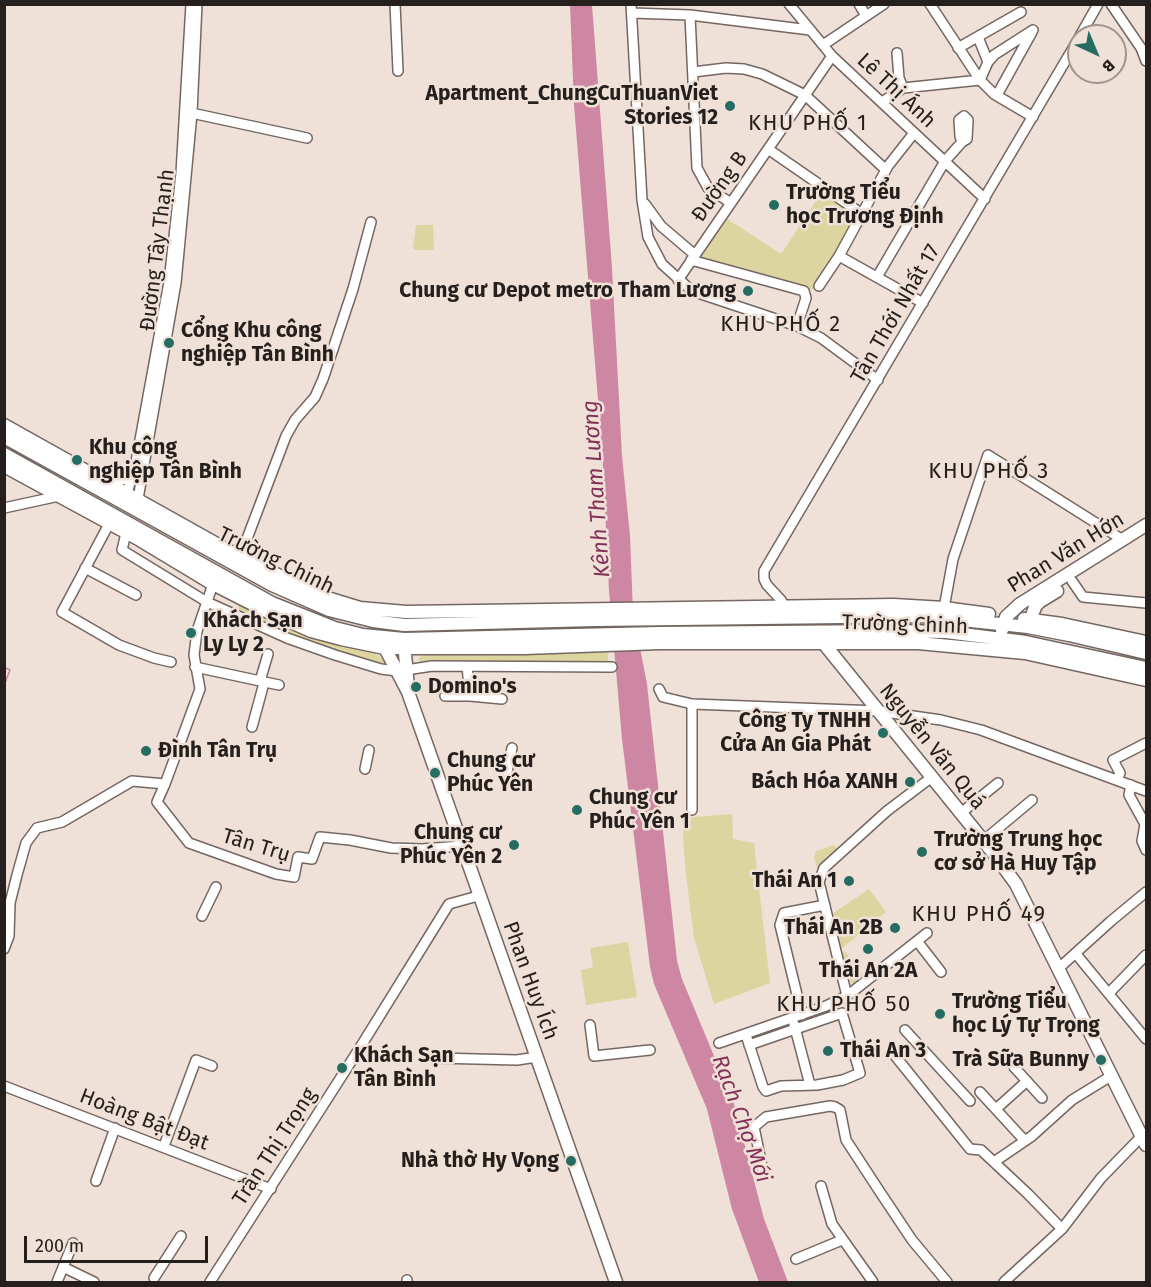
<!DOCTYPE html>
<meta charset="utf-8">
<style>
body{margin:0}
#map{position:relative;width:1151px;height:1287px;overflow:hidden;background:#efe0d8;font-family:"Fira Sans",sans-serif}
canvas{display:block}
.frame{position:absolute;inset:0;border:6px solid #25201d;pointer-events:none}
.north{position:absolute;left:1067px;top:24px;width:60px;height:60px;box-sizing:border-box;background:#efe0d8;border:2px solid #9e938d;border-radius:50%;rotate:136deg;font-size:16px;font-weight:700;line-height:24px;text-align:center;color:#25201d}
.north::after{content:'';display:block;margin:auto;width:21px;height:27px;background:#256c62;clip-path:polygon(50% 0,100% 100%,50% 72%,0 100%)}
.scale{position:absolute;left:24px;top:1236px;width:184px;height:27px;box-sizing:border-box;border:3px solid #25201d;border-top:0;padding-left:8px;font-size:18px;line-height:21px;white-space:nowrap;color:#25201d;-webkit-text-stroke:4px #efe0d8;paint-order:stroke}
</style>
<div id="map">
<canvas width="1151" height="1287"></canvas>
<div class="frame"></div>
<div class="north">B</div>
<div class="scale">200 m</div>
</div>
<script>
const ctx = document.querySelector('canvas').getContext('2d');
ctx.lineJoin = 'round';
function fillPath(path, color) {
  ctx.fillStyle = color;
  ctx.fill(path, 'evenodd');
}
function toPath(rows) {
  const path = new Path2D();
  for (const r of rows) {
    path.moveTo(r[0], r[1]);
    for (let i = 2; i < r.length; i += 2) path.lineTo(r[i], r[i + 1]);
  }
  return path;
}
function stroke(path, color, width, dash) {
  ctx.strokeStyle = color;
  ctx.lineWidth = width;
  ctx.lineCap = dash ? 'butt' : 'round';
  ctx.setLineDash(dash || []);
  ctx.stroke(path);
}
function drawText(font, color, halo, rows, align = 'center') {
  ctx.font = font + ' "Fira Sans",sans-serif';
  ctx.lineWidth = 5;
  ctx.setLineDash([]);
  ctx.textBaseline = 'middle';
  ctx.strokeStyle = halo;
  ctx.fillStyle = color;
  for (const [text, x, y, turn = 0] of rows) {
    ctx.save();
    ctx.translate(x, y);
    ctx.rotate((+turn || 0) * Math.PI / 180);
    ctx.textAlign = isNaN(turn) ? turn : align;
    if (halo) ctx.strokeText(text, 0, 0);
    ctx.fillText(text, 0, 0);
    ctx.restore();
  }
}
fillPath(toPath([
 [822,192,856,216,813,290,695,258,726,218,781,254],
 [418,225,433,225,434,250,415,250,413,248,416,226],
 [240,604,245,605,372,651,388,663,391,669,300,639,235,611],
 [608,651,608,664,420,663,419,658,427,652],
 [732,814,733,839,754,843,770,983,714,1004,694,938,685,866,682,818],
 [834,845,838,849,826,859,818,872,814,857,816,851],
 [869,889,886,912,840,950,832,914],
 [628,942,637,997,586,1005,581,970,593,967,590,948],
 [845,951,863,976,852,985,841,954]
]), '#ddd5a0');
fillPath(toPath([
 [570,5,592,5,612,268,622,456,630,536,633,613,647,684,677,961,682,979,734,1104,764,1219,788,1282,759,1282,732,1209,707,1109,654,984,650,967,622,739,609,591,602,449,574,105]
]), '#cd87a3');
stroke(toPath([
 [4,667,10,670,4,686]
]), '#cd87a3', 1.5);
const minor = toPath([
 [395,4,398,71],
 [631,4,642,200,648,237,662,264,692,291,797,326,821,338,878,380],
 [789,4,832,56,985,199],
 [859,4,866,16],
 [930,4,980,80,994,94,1033,117],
 [1111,4,1141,48,1146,61],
 [632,13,690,15,810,30],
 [690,15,697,168,708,188,731,203],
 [1080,36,1098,4],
 [978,37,988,62],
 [823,45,884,4],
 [958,48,1021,12],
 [897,53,899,78,903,88],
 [693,72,726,68,744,69,762,74,805,95,886,170],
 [997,95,1032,32],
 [882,102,903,88,980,80,988,62,994,55,1033,30],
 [187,112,307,138],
 [768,149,862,214],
 [645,204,661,226,695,255],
 [839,256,923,303],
 [691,260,804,291,806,298,797,326],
 [877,277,945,161,962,142,967,139,968,120,964,116,959,120,960,136,962,142],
 [678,280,832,56],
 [819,286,839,256,888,166,914,133],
 [127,493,135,467,169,282,181,173,191,4],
 [138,499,176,283,192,113,197,4],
 [4,508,59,496],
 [109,524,62,612,119,645,154,658,171,662],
 [126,533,122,550,207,602,287,638,335,655,381,669,397,671],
 [240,557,286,436,295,420,315,397,323,379,353,289,371,222],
 [85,568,136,595],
 [1072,581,1083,597,1146,603],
 [213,584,197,631,194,655,200,689,165,784,157,802,189,843,276,874,294,877,298,857,312,859,320,837,350,840,391,848,422,849,461,846],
 [784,606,781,600,767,585,764,579,764,571,1079,38],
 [944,608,953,559,988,455,1123,540],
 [195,667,279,685],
 [467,667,470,696,502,699],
 [406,670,432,666,612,667],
 [260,681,268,654],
 [659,689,663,697,692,704,878,711,941,720,981,730,1146,791],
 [445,696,470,696],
 [252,727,264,683],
 [365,769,369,750],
 [507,772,512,748],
 [1117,780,1120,773,1113,760,1146,743],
 [1131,785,1129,795,1145,824,1142,841,1146,850],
 [692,810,692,704],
 [961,813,998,783],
 [983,841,1032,800],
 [202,916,216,887],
 [917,941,941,972],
 [4,949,9,936,10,903,17,875,26,843,37,828,62,822,132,781,165,784],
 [1076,954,1146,1039],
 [1059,968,1111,921,1146,892],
 [1109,993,1146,955],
 [847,996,819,882,824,868,887,811,932,777],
 [802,1015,780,925,784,913,825,905],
 [794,1024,810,1085],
 [590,1025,594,1056,650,1050],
 [905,1030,970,1101],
 [746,1035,763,1087,766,1091,781,1086,817,1085,843,1080,860,1073,842,1013,749,1045],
 [719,1043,826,1006,847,996,927,933],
 [892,1052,970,1149,981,1150,1028,1194,1062,1229],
 [436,1058,517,1060,537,1057],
 [1014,1067,1042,1098],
 [4,1086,271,1189],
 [980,1092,1025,1141],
 [996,1109,1027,1081],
 [164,1146,196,1060,212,1066],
 [994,1162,1032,1136,1072,1100,1111,1076],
 [764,1176,754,1127,766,1117,830,1106,835,1107,840,1110,846,1140,878,1189,912,1240,947,1282],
 [96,1181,115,1128],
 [821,1186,832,1224,873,1282],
 [796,1259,842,1240],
 [63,1267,94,1282],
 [154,1278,181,1236],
 [57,1282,73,1243],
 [210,1282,361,1046,449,904,478,896],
 [407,1282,407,1280],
 [1004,1282,1062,1229,1101,1178,1139,1139,1146,1138]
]);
const major = toPath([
 [4,425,240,557,324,597,360,608,406,612,894,605,944,608,989,614],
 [4,437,272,585,329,610,373,621,404,625,594,620,924,616,1028,627,1069,635,1146,653],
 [4,454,272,603,335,628,363,635,404,639,660,633,889,631,946,632,1026,642,1146,668],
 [4,466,140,540,213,584,270,613,311,631,341,639,385,648,525,648,660,643,918,643,1025,653,1146,680],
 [105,481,124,478,129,475,135,467],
 [1024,619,1062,624,1146,642],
 [1028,627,1035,607,1039,602,1057,591],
 [1002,630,1006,617,1020,604,1146,525],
 [821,640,994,854,1016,884,1146,1145],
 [385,641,385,648,408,692,616,1282],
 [404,642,408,688]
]);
stroke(minor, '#746761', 12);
stroke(major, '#746761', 15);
stroke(minor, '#fff', 9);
stroke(major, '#fff', 12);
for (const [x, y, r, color] of [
 [730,106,6,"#256c62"],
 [774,205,6,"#256c62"],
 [748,291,6,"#256c62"],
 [169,343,6,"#256c62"],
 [77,460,6,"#256c62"],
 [191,633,6,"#256c62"],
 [416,687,6,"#256c62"],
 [883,733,6,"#256c62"],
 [146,751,6,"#256c62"],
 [435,773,6,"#256c62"],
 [910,782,6,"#256c62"],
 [577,810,6,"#256c62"],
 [514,845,6,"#256c62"],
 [922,852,6,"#256c62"],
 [849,881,6,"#256c62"],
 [895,928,6,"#256c62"],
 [868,949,6,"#256c62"],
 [940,1014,6,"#256c62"],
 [828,1051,6,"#256c62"],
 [1101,1060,6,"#256c62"],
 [342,1068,6,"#256c62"],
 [571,1161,6,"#256c62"]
]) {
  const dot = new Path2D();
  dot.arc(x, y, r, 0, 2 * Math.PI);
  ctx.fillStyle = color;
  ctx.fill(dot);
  stroke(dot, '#efe0d8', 2);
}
drawText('21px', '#25201d', '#efe0d8', [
 ["Lê Thị Ánh",896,91,43],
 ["Đường B",720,187,-55],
 ["Đường Tây Thạnh",158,250,-83],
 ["Tân Thới Nhất 17",896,314,-60],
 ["Phan Văn Hớn",1066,553,-32],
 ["Trường Chinh",276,561,26],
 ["Trường Chinh",905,625,2],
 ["Nguyễn Văn Quá",932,747,51],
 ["Tân Trụ",256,846,17],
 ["Phan Huy Ích",530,981,70],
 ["Hoàng Bật Đạt",144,1120,21],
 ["Trần Thị Trọng",275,1147,-57]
]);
drawText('bold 21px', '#25201d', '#efe0d8', [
 ["Apartment_ChungCuThuanViet",718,94,"right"],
 ["Stories 12",718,118,"right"],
 ["Trường Tiểu",786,193],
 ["học Trương Định",786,217],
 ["Chung cư Depot metro Tham Lương",736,291,"right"],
 ["Cổng Khu công",181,331],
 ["nghiệp Tân Bình",181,355],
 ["Khu công",89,448],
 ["nghiệp Tân Bình",89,472],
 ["Khách Sạn",203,621],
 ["Ly Ly 2",203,645],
 ["Domino's",428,687],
 ["Công Ty TNHH",871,721,"right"],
 ["Cửa An Gia Phát",871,745,"right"],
 ["Đình Tân Trụ",158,751],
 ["Chung cư",447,761],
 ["Phúc Yên",447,785],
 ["Bách Hóa XANH",898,782,"right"],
 ["Chung cư",589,798],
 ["Phúc Yên 1",589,822],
 ["Chung cư",502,833,"right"],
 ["Phúc Yên 2",502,857,"right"],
 ["Trường Trung học",934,840],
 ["cơ sở Hà Huy Tập",934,864],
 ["Thái An 1",837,881,"right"],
 ["Thái An 2B",883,928,"right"],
 ["Thái An 2A",868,971,"center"],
 ["Trường Tiểu",952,1002],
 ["học Lý Tự Trọng",952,1026],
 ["Thái An 3",840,1051],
 ["Khách Sạn",354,1056],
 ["Tân Bình",354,1080],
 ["Trà Sữa Bunny",1089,1060,"right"],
 ["Nhà thờ Hy Vọng",559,1161,"right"]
], 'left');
ctx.letterSpacing = '1.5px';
drawText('22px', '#25201d', '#efe0d8', [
 ["KHU PHỐ 1",808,124],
 ["KHU PHỐ 2",781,325],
 ["KHU PHỐ 3",989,472],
 ["KHU PHỐ 49",979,915],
 ["KHU PHỐ 50",844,1005]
]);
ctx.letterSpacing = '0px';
drawText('italic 22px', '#843158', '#efe0d8', [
 ["Kênh Tham Lương",597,489,-94],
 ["Rạch Chợ Mới",741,1119,70]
]);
</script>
